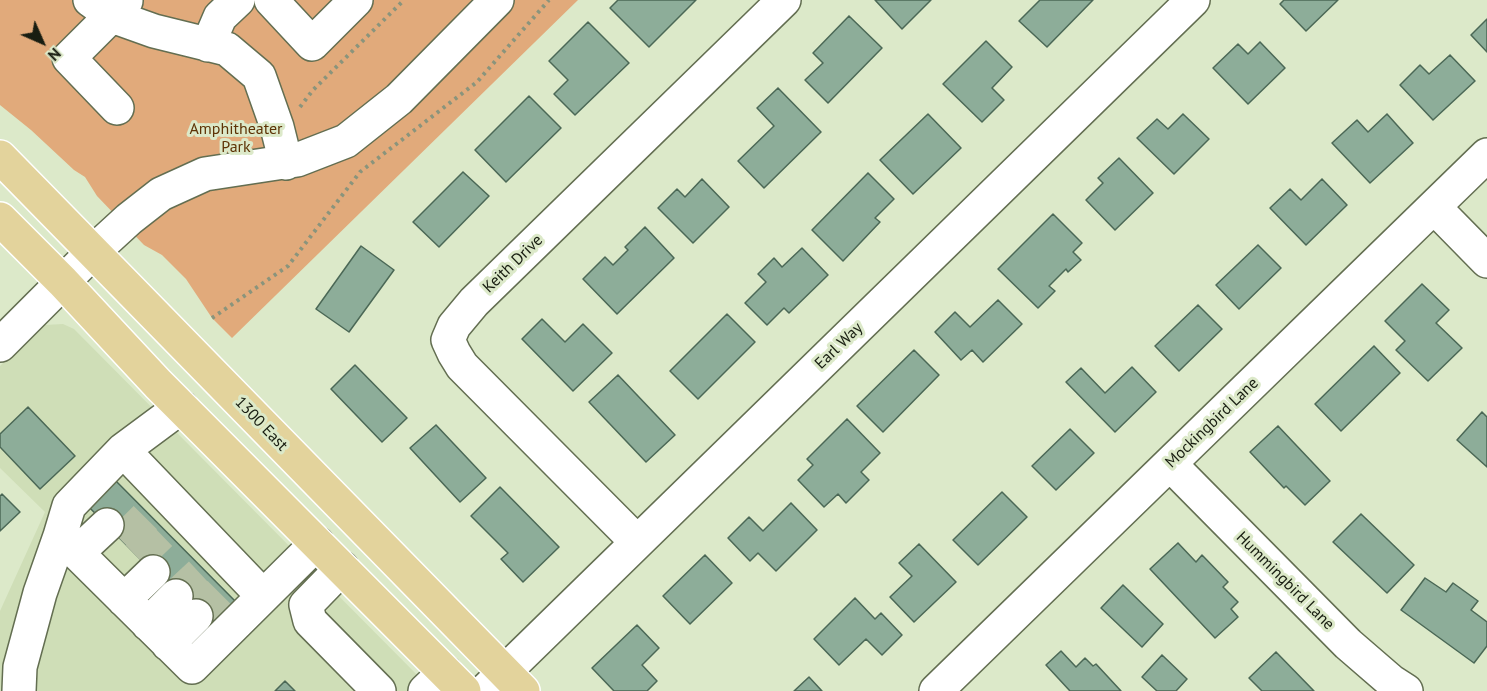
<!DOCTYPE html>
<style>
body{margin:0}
#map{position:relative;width:1487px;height:691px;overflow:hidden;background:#dce9c9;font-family:"PT Sans",sans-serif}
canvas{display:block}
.north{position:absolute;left:12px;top:12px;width:60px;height:60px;-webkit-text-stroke:4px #dce9c9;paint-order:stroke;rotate:135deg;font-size:16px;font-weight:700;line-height:24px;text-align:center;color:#181d11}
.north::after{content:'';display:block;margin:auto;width:21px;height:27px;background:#181d11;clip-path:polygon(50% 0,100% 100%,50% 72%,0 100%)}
</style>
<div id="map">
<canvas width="1487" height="691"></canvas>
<div class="north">N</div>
</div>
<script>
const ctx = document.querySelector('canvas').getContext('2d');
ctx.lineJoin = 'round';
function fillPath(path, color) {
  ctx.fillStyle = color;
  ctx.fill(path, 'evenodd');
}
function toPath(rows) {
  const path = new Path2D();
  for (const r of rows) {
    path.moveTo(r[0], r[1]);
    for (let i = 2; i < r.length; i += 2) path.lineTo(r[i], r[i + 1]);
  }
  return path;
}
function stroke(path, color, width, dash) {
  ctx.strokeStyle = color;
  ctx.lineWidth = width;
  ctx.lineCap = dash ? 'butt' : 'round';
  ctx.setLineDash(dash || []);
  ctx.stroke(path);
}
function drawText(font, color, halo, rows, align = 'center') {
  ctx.font = font + ' "PT Sans",sans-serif';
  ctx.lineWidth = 6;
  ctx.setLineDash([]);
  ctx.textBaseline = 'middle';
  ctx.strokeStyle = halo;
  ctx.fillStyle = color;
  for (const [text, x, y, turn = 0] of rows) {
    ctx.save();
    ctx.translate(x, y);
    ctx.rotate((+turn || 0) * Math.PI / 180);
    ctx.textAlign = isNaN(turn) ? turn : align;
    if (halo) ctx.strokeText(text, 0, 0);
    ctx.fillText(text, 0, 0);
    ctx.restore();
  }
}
fillPath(toPath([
 [63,324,74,329,433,691,0,691,0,611,45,512,0,468,0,366,36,330,45,325]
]), '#cfdeb7');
fillPath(toPath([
 [0,0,578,0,232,338,212,318,186,279,162,255,144,245,97,196,85,177,74,170,31,130,0,105]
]), '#e1aa7b');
const building = toPath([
 [618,0,696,0,649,47,610,8,618,0],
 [875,0,931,0,902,29,875,0],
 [1040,0,1093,0,1047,47,1019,21,1040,0],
 [1284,0,1338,0,1306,31,1280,4,1284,0],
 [849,16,882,48,828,103,805,80,823,63,813,53,849,16],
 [1487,19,1487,52,1471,35,1487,19],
 [588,22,629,63,575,115,554,94,568,80,549,61,588,22],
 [986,41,1012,67,992,88,1004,100,982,122,943,84,986,41],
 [1260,42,1285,68,1248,104,1213,68,1238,44,1248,54,1260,42],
 [1450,55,1475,81,1433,120,1400,85,1420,65,1429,74,1450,55],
 [778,88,821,132,764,188,738,161,774,126,757,108,778,88],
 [529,96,561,128,506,182,475,150,529,96],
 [928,114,961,148,913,194,880,160,928,114],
 [1183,114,1209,139,1174,174,1137,138,1157,119,1168,129,1183,114],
 [1387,114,1413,143,1370,183,1332,143,1357,120,1368,132,1387,114],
 [1119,158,1153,193,1115,230,1086,200,1103,183,1098,178,1119,158],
 [463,172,489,196,439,247,413,222,463,172],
 [868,173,894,199,875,218,880,222,843,261,812,230,868,173],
 [702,179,729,207,693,243,658,208,677,189,685,197,702,179],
 [1322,179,1347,205,1306,245,1270,208,1290,189,1301,200,1322,179],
 [1053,214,1082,243,1073,252,1081,260,1068,272,1066,269,1049,286,1055,291,1038,308,998,269,1053,214],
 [645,227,674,258,617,314,583,279,605,257,613,265,628,250,625,247,645,227],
 [1258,245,1281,268,1239,309,1216,285,1258,245],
 [361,246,394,270,349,332,316,309,361,246],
 [802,248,828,275,789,313,784,308,767,325,745,303,766,282,758,274,774,258,782,267,802,248],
 [1422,284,1449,310,1436,323,1462,348,1428,381,1396,350,1405,341,1385,321,1422,284],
 [998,300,1022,324,983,362,972,350,961,360,935,332,955,312,970,327,998,300],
 [1198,305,1222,329,1179,371,1155,346,1198,305],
 [727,314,755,342,698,399,670,371,727,314],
 [542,319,565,342,583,324,612,353,573,391,522,339,542,319],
 [1374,346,1400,373,1341,431,1315,404,1374,346],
 [914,350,939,375,883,432,857,406,914,350],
 [355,365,407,418,382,442,331,389,355,365],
 [1132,367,1156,392,1115,432,1066,382,1081,368,1105,393,1132,367],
 [618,375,675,435,646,462,589,402,618,375],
 [28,407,75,456,40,489,0,447,0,434,28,407],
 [1482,412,1487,417,1487,467,1457,440,1482,412],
 [847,419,880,453,861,472,869,480,846,503,838,494,824,507,798,480,813,465,807,459,847,419],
 [436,425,486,478,460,502,410,448,436,425],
 [1278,426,1330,481,1305,505,1286,486,1284,488,1250,452,1278,426],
 [1070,429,1094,453,1056,490,1032,466,1070,429],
 [110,475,241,607,214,634,83,501,110,475],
 [500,487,559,547,523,582,501,559,508,553,471,516,500,487],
 [1002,492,1027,517,978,565,953,540,1002,492],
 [2,494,20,512,0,531,0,496,2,494],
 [791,503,817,530,776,571,758,553,750,561,728,538,749,517,763,531,791,503],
 [1361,514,1414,565,1387,593,1333,542,1361,514],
 [1178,543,1196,562,1202,555,1228,582,1223,587,1238,602,1231,609,1238,617,1215,638,1150,569,1178,543],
 [919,544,956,582,914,622,890,597,912,576,899,563,919,544],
 [705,555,732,583,690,624,663,596,705,555],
 [1425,578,1446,592,1453,583,1478,601,1471,610,1487,622,1487,646,1474,663,1401,610,1425,578],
 [1123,585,1163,624,1142,647,1101,608,1123,585],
 [855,598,875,619,881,613,902,635,882,655,866,639,839,665,814,639,855,598],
 [637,625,659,648,642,665,657,681,647,691,614,691,592,668,637,625],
 [1061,651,1076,667,1085,658,1093,666,1096,664,1121,691,1070,691,1046,665,1061,651],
 [1276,652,1314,691,1262,691,1249,678,1276,652],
 [1162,655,1187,679,1176,691,1157,691,1142,677,1162,655],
 [809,677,822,691,794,691,809,677],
 [285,681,295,691,275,691,285,681]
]);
fillPath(building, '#8dad99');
stroke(building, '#4b6856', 1.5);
stroke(toPath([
 [122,541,149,514],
 [137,557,165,530],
 [176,596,204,570],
 [196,616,223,589]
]), '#b5c0a4', 33, [33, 16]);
const minor = toPath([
 [90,0,112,16,154,31,227,49,259,76,277,127,286,163],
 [271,0,312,44,356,0],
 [208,45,220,17,238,0],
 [117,108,69,58,126,1],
 [1434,207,1487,261],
 [0,345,93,252,129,219,161,194,205,174,297,160,346,141,399,99,497,0],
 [181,407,123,450,69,506,60,536,77,553,192,667,317,543],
 [123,450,263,596],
 [1170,464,1348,644,1392,682,1406,691],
 [637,542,462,366,454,353,448,340,454,326,474,302,784,0],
 [77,553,107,525],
 [342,568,306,605,310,621,379,691],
 [124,600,153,572],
 [148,624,176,596],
 [168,644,196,616],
 [19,691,20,667,40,593,60,536],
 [425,691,445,672],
 [485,691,1193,0],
 [936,691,1487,155]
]);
const major = toPath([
 [0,157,523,691],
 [0,219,63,282,158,384,464,691]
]);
stroke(minor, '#636e51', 36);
stroke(major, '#fff', 36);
stroke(toPath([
 [300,107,313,90,404,0],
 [212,318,288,266,360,172,477,82,549,0]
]), '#8a947c', 4, [3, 4.5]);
stroke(minor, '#fff', 33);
stroke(major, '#e3d39c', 33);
drawText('16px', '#5d3306', '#dce9c9', [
 ["Amphitheater",236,129],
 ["Park",236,147]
]);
drawText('16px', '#181d11', '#dce9c9', [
 ["Keith Drive",513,264,-44],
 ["Earl Way",839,346,-44],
 ["Mockingbird Lane",1212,423,-44],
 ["1300 East",261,424,46],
 ["Hummingbird Lane",1285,581,45]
]);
</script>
